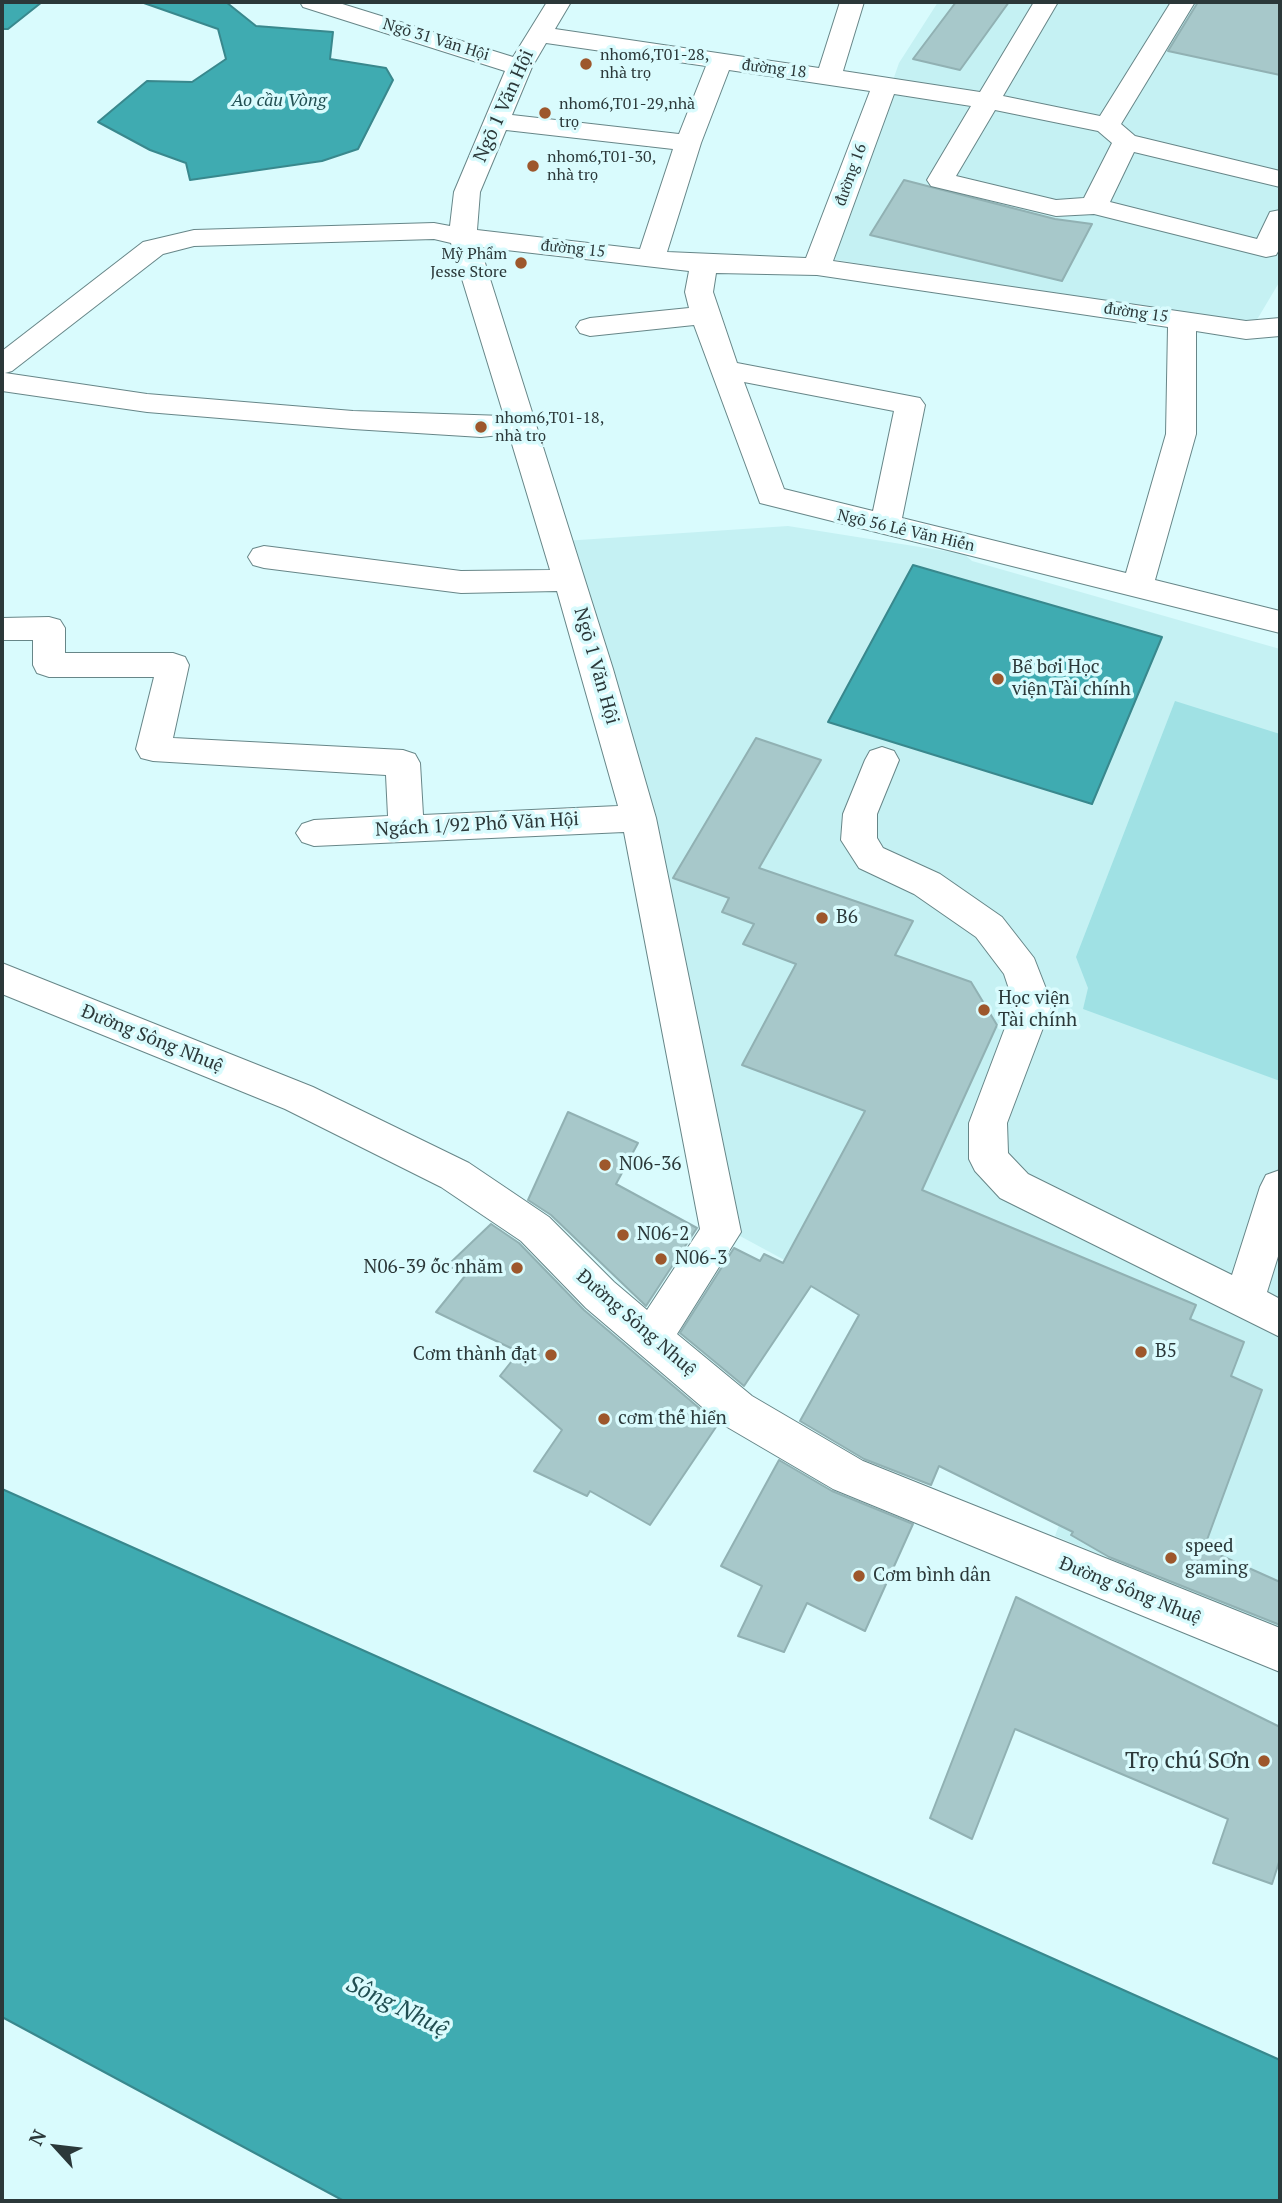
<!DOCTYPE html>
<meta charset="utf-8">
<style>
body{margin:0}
#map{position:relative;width:1282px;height:2203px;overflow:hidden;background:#d9fbfd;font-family:"PT Serif",serif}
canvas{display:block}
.frame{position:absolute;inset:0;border:4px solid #2b3839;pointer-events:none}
.north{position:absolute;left:21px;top:2112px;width:70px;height:70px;-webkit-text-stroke:5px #d9fbfd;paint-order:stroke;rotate:297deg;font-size:19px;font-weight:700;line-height:28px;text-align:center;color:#2b3839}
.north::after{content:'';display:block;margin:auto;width:24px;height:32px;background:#2b3839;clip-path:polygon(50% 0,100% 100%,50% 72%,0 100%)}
</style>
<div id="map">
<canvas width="1282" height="2203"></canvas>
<div class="frame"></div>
<div class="north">N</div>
</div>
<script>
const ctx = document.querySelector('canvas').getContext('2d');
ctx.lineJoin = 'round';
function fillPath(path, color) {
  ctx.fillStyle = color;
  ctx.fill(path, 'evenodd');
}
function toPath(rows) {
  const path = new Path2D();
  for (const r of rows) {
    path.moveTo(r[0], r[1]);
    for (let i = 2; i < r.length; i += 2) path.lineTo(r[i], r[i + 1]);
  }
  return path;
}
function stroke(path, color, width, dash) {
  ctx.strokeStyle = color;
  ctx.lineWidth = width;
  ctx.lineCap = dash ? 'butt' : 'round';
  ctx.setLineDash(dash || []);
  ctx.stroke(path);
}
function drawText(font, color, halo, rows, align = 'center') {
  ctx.font = font + ' "PT Serif",serif';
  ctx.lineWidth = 7;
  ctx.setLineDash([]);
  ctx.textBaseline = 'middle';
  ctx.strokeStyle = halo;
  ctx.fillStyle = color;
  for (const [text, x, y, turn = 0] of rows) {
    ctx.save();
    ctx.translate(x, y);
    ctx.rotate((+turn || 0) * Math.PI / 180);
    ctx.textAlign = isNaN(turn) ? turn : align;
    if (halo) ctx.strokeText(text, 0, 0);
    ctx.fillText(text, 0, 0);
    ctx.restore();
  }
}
fillPath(toPath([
 [938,2,1280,2,1280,281,1252,328,831,259,899,63],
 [788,526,964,554,972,561,1280,649,1280,1628,1055,1536,1095,1428,740,1236,564,541]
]), '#c5f1f3');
fillPath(toPath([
 [1175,701,1280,734,1280,1081,1083,1009,1088,988,1076,957]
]), '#a0e1e4');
const water = toPath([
 [2,2,42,2,8,29,2,29,2,2],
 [141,2,226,2,256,26,333,32,330,59,386,68,393,80,358,149,322,161,190,180,186,163,150,150,98,122,147,81,192,82,226,59,218,29,141,2],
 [913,565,1162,637,1092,804,828,722,913,565],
 [2,1489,1280,2060,1280,2201,344,2201,2,2017,2,1489]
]);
fillPath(water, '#3fabb1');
stroke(water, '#39888d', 2);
const building = toPath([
 [956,2,1009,2,960,70,913,59,956,2],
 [1198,2,1280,2,1280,75,1168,51,1198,2],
 [904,180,1055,219,1092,224,1062,281,870,235,904,180],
 [756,738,821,760,759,868,913,921,895,955,971,982,997,1025,922,1190,1196,1305,1190,1319,1244,1342,1231,1376,1262,1390,1204,1548,1280,1582,1280,1625,1109,1557,1071,1535,1073,1532,939,1466,931,1485,864,1459,800,1421,859,1315,811,1286,744,1386,680,1333,734,1248,760,1261,764,1254,783,1263,865,1111,742,1065,796,964,743,944,754,924,722,912,729,898,673,878,756,738],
 [568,1112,638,1143,616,1184,697,1228,646,1306,551,1215,528,1200,568,1112],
 [491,1224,519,1243,584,1310,718,1424,650,1525,590,1491,587,1496,534,1471,562,1430,500,1376,519,1352,436,1312,465,1276,448,1265,491,1224],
 [779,1460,832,1491,913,1524,865,1631,807,1603,784,1652,738,1636,762,1586,721,1566,779,1460],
 [1016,1597,1280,1727,1280,1859,1272,1884,1213,1863,1228,1819,1015,1729,972,1839,930,1818,1016,1597]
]);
fillPath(building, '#a7c8ca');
stroke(building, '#91b1b3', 2);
const minor = toPath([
 [300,2,336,2,513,57,547,2,571,2,555,29,819,68,840,2,864,2,843,71,980,92,1034,2,1058,2,1003,96,1100,116,1171,2,1195,2,1121,124,1135,136,1280,171,1280,187,1134,152,1110,202,1257,239,1270,212,1280,210,1280,248,1276,255,1266,257,1094,214,1056,216,931,186,927,180,971,106,894,94,833,261,1246,321,1280,318,1280,336,1246,339,1196,331,1196,434,1155,580,1280,611,1280,633,760,503,694,325,590,336,580,333,576,327,580,321,590,318,689,308,685,292,689,271,480,247,613,669,656,818,741,1232,677,1334,752,1396,863,1461,1280,1628,1280,1672,833,1489,722,1424,586,1308,521,1241,441,1187,285,1109,2,994,2,963,313,1087,469,1163,549,1217,614,1282,647,1310,700,1229,624,832,314,846,302,842,296,833,302,824,314,820,388,816,386,775,153,761,141,758,136,749,154,677,49,677,37,673,33,665,33,640,2,640,2,618,49,617,60,620,65,628,65,653,173,653,185,657,189,665,173,738,403,750,415,754,420,763,423,815,618,806,557,591,461,593,264,568,253,565,248,557,253,549,264,546,461,571,550,570,509,434,481,437,353,429,147,412,2,391,2,351,143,242,194,230,434,223,450,226,454,192,505,71,303,7,300,2],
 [546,43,706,66,679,134,512,115,532,67,546,43],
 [729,70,870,91,806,258,667,252,701,143,729,70],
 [995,110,1098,131,1112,143,1084,198,1056,200,956,176,995,110],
 [506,130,673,149,640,249,477,230,480,192,506,130],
 [434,239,451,243,504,416,353,411,147,394,5,373,12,371,163,254,194,246,434,239],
 [716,273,817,275,1168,327,1166,434,1126,573,902,518,925,405,920,398,737,363,713,292,716,273],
 [744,382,894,411,873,511,784,489,744,382],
 [882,747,894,751,899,760,877,814,877,838,883,848,940,874,1002,917,1034,958,1052,1004,1007,1123,1008,1153,1028,1174,1232,1275,1260,1187,1266,1175,1280,1170,1280,1250,1267,1292,1280,1299,1280,1337,1000,1198,975,1171,969,1159,969,1123,1014,1004,1004,974,976,937,914,894,859,868,841,840,843,814,865,760,870,751,882,747]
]);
stroke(minor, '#678688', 2);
fillPath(minor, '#fff');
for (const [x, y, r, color] of [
 [586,64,7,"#9d572c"],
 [545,113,7,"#9d572c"],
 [533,166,7,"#9d572c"],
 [521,263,7,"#9d572c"],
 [481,427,7,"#9d572c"],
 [998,679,7,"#9d572c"],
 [822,918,7,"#9d572c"],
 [984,1010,7,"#9d572c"],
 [605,1165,7,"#9d572c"],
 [623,1235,7,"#9d572c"],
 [661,1259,7,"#9d572c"],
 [517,1268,7,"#9d572c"],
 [1141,1352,7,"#9d572c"],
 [551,1355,7,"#9d572c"],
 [604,1419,7,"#9d572c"],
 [1171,1558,7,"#9d572c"],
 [859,1576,7,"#9d572c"],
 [1264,1761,7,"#9d572c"]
]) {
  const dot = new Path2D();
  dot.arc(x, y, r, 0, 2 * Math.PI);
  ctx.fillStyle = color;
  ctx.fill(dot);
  stroke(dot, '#d9fbfd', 2.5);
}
drawText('16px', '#2b3839', '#d9fbfd', [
 ["Ngõ 31 Văn Hội",436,40,17],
 ["đường 18",774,69,7],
 ["đường 16",851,175,-70],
 ["đường 15",573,249,6],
 ["đường 15",1136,313,8],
 ["Ngõ 56 Lê Văn Hiến",906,531,13]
]);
drawText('16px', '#2b3839', '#d9fbfd', [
 ["nhom6,T01-28,",600,55],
 ["nhà trọ",600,73],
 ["nhom6,T01-29,nhà",559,104],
 ["trọ",559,122],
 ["nhom6,T01-30,",547,157],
 ["nhà trọ",547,175],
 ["Mỹ Phẩm",507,254,"right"],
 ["Jesse Store",507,272,"right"],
 ["nhom6,T01-18,",495,418],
 ["nhà trọ",495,436]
], 'left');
drawText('italic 18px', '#214f52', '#d9fbfd', [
 ["Ao cầu Vòng",279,101]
]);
drawText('19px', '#2b3839', '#d9fbfd', [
 ["Ngõ 1 Văn Hội",504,106,-66],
 ["Ngõ 1 Văn Hội",596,666,74],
 ["Ngách 1/92 Phố Văn Hội",477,825,-3],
 ["Đường Sông Nhuệ",152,1039,22],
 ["Đường Sông Nhuệ",636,1323,41],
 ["Đường Sông Nhuệ",1130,1591,22]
]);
drawText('19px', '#2b3839', '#d9fbfd', [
 ["Bể bơi Học",1012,668],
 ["viện Tài chính",1012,690],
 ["B6",836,918],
 ["Học viện",998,999],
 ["Tài chính",998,1021],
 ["N06-36",619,1165],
 ["N06-2",637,1235],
 ["N06-3",675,1259],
 ["N06-39 ốc nhăm",503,1268,"right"],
 ["B5",1155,1352],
 ["Cơm thành đạt",537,1355,"right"],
 ["cơm thế hiển",618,1419],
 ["speed",1185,1547],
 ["gaming",1185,1569],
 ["Cơm bình dân",873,1576]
], 'left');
drawText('23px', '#2b3839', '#d9fbfd', [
 ["Trọ chú SƠn",1250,1761]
], 'right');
drawText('italic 24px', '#214f52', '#d9fbfd', [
 ["Sông Nhuệ",397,2007,26]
]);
</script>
